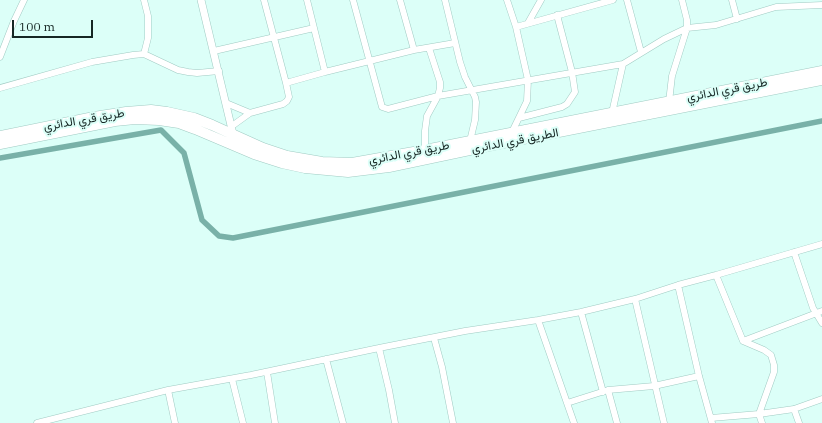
<!DOCTYPE html>
<meta charset="utf-8">
<style>
body{margin:0}
#map{position:relative;width:822px;height:423px;overflow:hidden;background:#dcfff8;font-family:"IBM Plex Serif",serif}
canvas{display:block}
.scale{position:absolute;left:12px;top:20px;width:81px;height:18px;box-sizing:border-box;border:2px solid #162724;border-top:0;padding-left:5px;font-size:12px;line-height:14px;white-space:nowrap;color:#162724;-webkit-text-stroke:3px #dcfff8;paint-order:stroke}
</style>
<div id="map">
<canvas width="822" height="423"></canvas>
<div class="scale">100 m</div>
</div>
<script>
const ctx = document.querySelector('canvas').getContext('2d');
ctx.lineJoin = 'round';
function toPath(rows) {
  const path = new Path2D();
  for (const r of rows) {
    path.moveTo(r[0], r[1]);
    for (let i = 2; i < r.length; i += 2) path.lineTo(r[i], r[i + 1]);
  }
  return path;
}
function stroke(path, color, width, dash) {
  ctx.strokeStyle = color;
  ctx.lineWidth = width;
  ctx.lineCap = dash ? 'butt' : 'round';
  ctx.setLineDash(dash || []);
  ctx.stroke(path);
}
function drawText(font, color, halo, rows, align = 'center') {
  ctx.font = font + ' "IBM Plex Serif",Vazirmatn,serif';
  ctx.lineWidth = 4;
  ctx.setLineDash([]);
  ctx.textBaseline = 'middle';
  ctx.strokeStyle = halo;
  ctx.fillStyle = color;
  for (const [text, x, y, turn = 0] of rows) {
    ctx.save();
    ctx.translate(x, y);
    ctx.rotate((+turn || 0) * Math.PI / 180);
    ctx.textAlign = isNaN(turn) ? turn : align;
    if (halo) ctx.strokeText(text, 0, 0);
    ctx.fillText(text, 0, 0);
    ctx.restore();
  }
}
stroke(toPath([
 [0,158,161,130,184,153,202,220,219,236,233,238,822,121]
]), '#79b1a8', 5.5);
const minor = toPath([
 [144,0,148,16,148,38,144,54],
 [307,0,325,72,414,50,455,43],
 [353,0,382,107,388,109,438,96,623,64,664,39,687,28,716,25,776,7,822,5],
 [400,0,414,50],
 [445,0,460,62,465,77,475,97,476,102,475,120,470,141],
 [507,0,516,27,528,80,527,101,512,132],
 [627,0,641,52],
 [732,0,737,19],
 [528,23,541,0],
 [516,27,613,0],
 [214,51,314,28],
 [0,57,14,21,24,0],
 [286,83,325,72],
 [0,88,92,62,133,55,144,54,178,70,188,72,197,73,219,71],
 [669,102,672,76,687,28,687,20,682,0],
 [226,103,250,113],
 [612,113,623,64],
 [519,118,562,107,567,104,575,92,572,72,557,15],
 [232,126,250,113,283,104,287,101,289,97,286,83,264,0],
 [425,150,425,131,427,116,438,96,440,88,440,82,429,48],
 [794,252,813,308,822,323],
 [716,275,822,244],
 [678,285,699,376,712,423],
 [635,299,664,423],
 [581,312,603,392],
 [538,320,574,423],
 [434,338,442,367,453,423],
 [743,341,822,311],
 [379,348,389,390,395,423],
 [326,359,343,423],
 [267,372,275,423],
 [232,379,243,423],
 [168,390,175,423],
 [608,390,617,423],
 [567,403,608,390,654,386,699,376],
 [794,409,799,423],
 [711,418,759,414,794,409,822,399],
 [37,423,168,390,251,375,379,348,465,331,538,320,581,312,635,299,678,285,716,275,743,341,764,350,771,355,774,365,774,372,759,414,762,423]
]);
const tertiary = toPath([
 [201,0,233,134]
]);
const trunk = toPath([
 [0,136,94,117,126,112,151,110,167,112,194,118,212,125,263,148,287,156,322,162,352,163,425,150,822,71],
 [0,144,115,121,135,119,159,120,179,123,195,129,254,154,282,163,305,168,348,172,389,167,498,144,822,80]
]);
stroke(minor, '#a0cbc3', 7);
stroke(tertiary, '#a0cbc3', 8);
stroke(trunk, '#a0cbc3', 11);
stroke(minor, '#fff', 6);
stroke(tertiary, '#fff', 7);
stroke(trunk, '#fff', 10);
drawText('12px', '#162724', '#dcfff8', [
 ["طريق قري الدائري",727,90,-11],
 ["طريق قري الدائري",84,120,-10],
 ["الطريق قري الدائري",515,141,-11],
 ["طريق قري الدائري",409,153,-11]
]);
</script>
